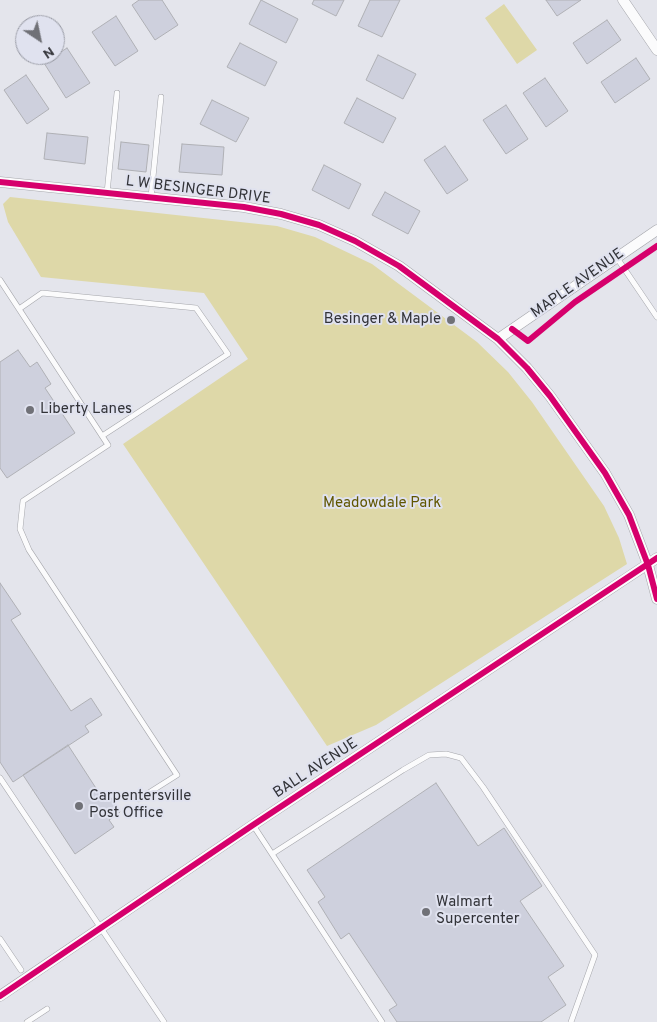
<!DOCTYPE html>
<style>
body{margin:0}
#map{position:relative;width:657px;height:1022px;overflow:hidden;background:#e4e5ec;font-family:Overpass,sans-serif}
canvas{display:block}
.north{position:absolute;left:15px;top:15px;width:50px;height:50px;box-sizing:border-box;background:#e0e2ef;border:1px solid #9a9ca6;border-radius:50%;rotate:146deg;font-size:14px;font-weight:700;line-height:20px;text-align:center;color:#323338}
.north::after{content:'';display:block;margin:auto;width:18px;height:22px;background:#707177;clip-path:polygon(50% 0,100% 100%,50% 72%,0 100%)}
</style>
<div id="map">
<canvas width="657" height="1022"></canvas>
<div class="north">N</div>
</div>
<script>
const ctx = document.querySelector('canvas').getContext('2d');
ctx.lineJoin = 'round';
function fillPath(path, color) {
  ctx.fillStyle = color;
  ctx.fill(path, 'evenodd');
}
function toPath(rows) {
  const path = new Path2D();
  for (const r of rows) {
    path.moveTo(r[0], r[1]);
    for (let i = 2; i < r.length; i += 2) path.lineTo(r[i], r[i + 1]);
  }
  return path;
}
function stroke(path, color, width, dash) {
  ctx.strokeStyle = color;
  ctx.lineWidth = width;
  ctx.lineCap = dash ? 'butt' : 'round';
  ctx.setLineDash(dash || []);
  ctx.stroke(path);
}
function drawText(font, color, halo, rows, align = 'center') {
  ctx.font = font + ' Overpass,sans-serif';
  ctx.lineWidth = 4;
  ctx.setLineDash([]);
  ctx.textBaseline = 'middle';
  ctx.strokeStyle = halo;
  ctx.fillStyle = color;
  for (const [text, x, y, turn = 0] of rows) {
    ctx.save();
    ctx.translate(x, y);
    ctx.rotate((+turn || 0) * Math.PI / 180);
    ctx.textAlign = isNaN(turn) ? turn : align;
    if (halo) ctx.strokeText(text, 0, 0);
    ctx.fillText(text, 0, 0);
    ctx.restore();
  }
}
fillPath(toPath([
 [504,4,537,50,517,64,485,18],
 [10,197,277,226,315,237,372,264,477,342,508,372,532,402,604,506,619,538,627,564,376,725,327,746,123,444,248,359,204,293,41,277,8,222,3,204]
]), '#ded8a8');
const building = toPath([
 [139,0,162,0,178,25,155,40,132,5,139,0],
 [261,0,298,19,286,43,249,24,261,0],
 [314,0,344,0,336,16,312,4,314,0],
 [370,0,400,0,382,37,358,26,370,0],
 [546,0,581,0,557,16,546,0],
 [116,16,138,51,115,66,92,32,116,16],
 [607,20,621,40,587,64,573,43,607,20],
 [240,43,277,62,265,86,227,67,240,43],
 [67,48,90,83,66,98,44,63,67,48],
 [378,55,416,74,403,99,366,80,378,55],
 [636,58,650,79,615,103,601,82,636,58],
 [26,75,49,109,27,124,4,90,26,75],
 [545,78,568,111,546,127,523,93,545,78],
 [357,98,396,118,383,143,344,123,357,98],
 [212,100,249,118,236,142,200,124,212,100],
 [506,105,528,139,506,154,483,120,506,105],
 [47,133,88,137,85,164,44,159,47,133],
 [121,142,149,145,146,172,118,169,121,142],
 [182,144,224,147,222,175,179,172,182,144],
 [445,146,468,180,447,194,424,160,445,146],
 [324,165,361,184,349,209,312,190,324,165],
 [385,192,420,211,408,234,372,215,385,192],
 [18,350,30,367,37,362,51,384,45,388,75,433,7,478,0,468,0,362,18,350],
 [0,583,21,614,11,620,71,711,91,698,102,715,85,726,89,732,13,782,0,762,0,583],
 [68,745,103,799,109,795,120,812,109,820,114,827,75,854,23,775,68,745],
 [436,783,478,846,504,828,542,886,520,901,564,966,548,977,566,1005,541,1022,397,1022,389,1010,397,1005,349,933,341,939,318,902,325,897,307,870,436,783]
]);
fillPath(building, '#ced0dd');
stroke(building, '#afb0b5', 1);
const service = toPath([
 [107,193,117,93],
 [151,197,161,97],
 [617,258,657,317],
 [0,280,108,445,23,501,20,529,29,550,177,775,139,799],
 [19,309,42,293,196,308,228,354,102,436],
 [0,778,164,1022],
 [253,825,382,1022],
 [272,854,403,770,429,755,446,754,461,758,483,787,595,955,571,1022],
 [0,939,21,970],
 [27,1022,47,1009]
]);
const minor = toPath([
 [623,0,657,50],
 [0,182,244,207,281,214,319,225,355,241,399,266,498,339,527,368,550,396,605,473,629,515,648,565,657,599],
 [498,339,657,230],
 [0,996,253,825,657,558]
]);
stroke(service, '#a5a6ab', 6);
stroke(minor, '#a5a6ab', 11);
stroke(service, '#fbfbfc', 5);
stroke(minor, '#fbfbfc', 10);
stroke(toPath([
 [0,182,244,207,281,214,319,225,355,241,399,266,498,339,527,368,550,396,605,473,629,515,648,565,657,599],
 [512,329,528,341,575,302,657,246],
 [0,996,253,825,657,558]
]), '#d6006c', 6);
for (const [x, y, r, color] of [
 [451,320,5,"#707177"],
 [30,410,5,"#707177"],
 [79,806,5,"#707177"],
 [426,912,5,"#707177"]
]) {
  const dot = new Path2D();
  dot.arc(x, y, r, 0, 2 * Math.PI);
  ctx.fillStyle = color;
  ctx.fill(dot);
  stroke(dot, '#e0e2ef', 2);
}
drawText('15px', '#323338', '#e0e2ef', [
 ["L W BESINGER DRIVE",198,191,7],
 ["MAPLE AVENUE",578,284,-35],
 ["BALL AVENUE",316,769,-33]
]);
drawText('15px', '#323338', '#e0e2ef', [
 ["Besinger & Maple",441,320,"right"],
 ["Liberty Lanes",40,410],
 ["Carpentersville",89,797],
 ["Post Office",89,814],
 ["Walmart",436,903],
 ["Supercenter",436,920]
], 'left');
drawText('15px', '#605600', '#e0e2ef', [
 ["Meadowdale Park",382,504]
]);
</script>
